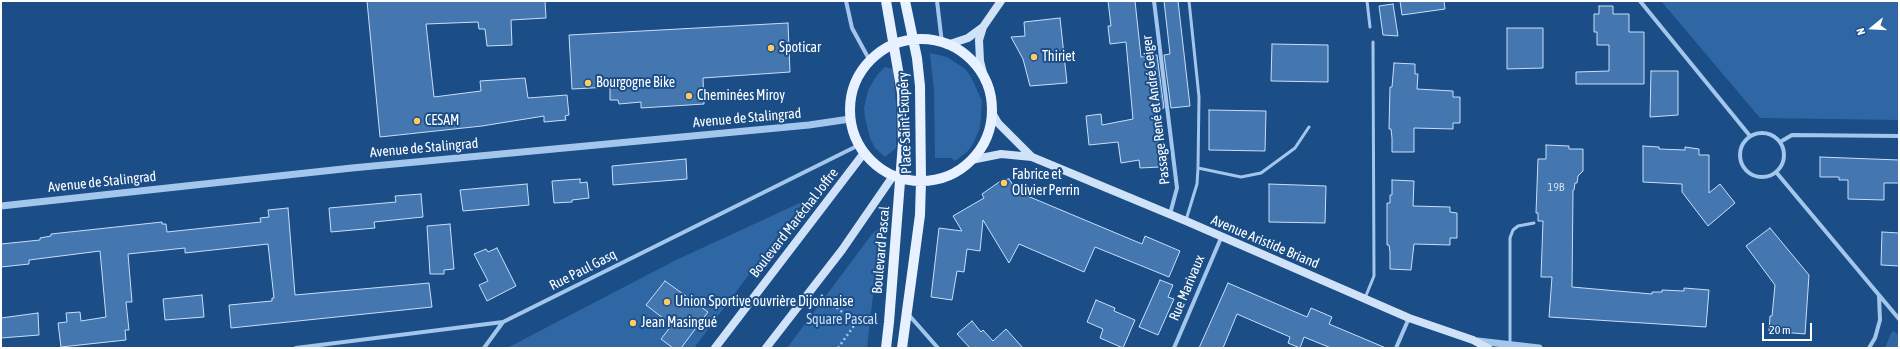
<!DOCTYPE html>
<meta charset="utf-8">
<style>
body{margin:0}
#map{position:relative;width:1900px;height:349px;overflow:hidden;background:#1b4d86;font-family:"Asap Condensed",sans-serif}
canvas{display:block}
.frame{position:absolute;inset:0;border:2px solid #fff;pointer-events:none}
.north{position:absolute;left:1852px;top:8px;width:40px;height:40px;-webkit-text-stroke:3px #1b4d86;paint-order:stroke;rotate:252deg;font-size:11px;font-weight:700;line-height:16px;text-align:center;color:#fff}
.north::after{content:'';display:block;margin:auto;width:14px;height:18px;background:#fff;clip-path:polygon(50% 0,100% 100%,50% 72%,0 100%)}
.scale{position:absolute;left:1762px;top:323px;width:50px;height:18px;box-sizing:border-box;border:2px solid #fff;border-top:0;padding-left:5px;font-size:12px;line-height:14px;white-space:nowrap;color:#fff;-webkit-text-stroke:3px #1b4d86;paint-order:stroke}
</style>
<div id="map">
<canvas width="1900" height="349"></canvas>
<div class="frame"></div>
<div class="north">N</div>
<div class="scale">20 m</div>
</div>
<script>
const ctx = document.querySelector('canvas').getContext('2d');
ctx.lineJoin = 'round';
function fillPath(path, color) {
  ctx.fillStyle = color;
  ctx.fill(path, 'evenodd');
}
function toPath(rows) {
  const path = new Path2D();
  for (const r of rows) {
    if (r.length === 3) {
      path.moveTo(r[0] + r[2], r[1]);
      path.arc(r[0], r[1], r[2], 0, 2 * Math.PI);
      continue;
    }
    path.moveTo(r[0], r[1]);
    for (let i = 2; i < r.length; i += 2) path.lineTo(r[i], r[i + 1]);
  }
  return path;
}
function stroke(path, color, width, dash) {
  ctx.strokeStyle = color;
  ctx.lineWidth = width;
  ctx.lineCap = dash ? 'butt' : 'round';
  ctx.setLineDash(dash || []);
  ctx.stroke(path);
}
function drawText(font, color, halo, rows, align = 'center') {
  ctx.font = font + ' "Asap Condensed",sans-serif';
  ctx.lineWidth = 4;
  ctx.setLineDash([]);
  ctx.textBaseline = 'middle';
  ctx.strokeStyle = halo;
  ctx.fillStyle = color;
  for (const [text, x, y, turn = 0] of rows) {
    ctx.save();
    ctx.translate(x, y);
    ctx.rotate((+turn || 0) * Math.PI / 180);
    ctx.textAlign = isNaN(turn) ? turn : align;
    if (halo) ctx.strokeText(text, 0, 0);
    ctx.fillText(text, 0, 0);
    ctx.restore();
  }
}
fillPath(toPath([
 [1661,1,1899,1,1899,120,1760,118],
 [930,53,947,57,965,69,971,77,982,101,980,128,973,144,967,152,955,161,951,158,935,158,934,91],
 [885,67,893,69,896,104,896,148,885,157,875,148,870,138,865,118,864,108,868,90,877,75],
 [804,201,694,348,507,348,676,260],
 [878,229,880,233,867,348,787,348,872,234],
 [1894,331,1899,336,1899,348,1885,348,1891,333]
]), '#2e67a4');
const building = toPath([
 [367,1,545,1,546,18,511,20,512,45,487,46,485,29,479,29,478,22,426,24,434,97,481,91,480,81,525,78,528,98,567,95,569,115,565,116,566,120,544,122,544,116,482,126,380,137,367,1],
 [1108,1,1135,1,1141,57,1157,55,1164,108,1156,109,1158,118,1155,119,1160,167,1140,168,1139,160,1121,163,1118,142,1089,145,1086,116,1101,114,1102,125,1133,119,1126,42,1110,44,1108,26,1111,26,1108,1],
 [1164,1,1178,1,1190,106,1171,108,1164,55,1170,54,1164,1],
 [1400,1,1444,1,1445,9,1402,15,1400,1],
 [1393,4,1398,36,1383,35,1379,6,1393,4],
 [1599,6,1613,6,1613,14,1629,14,1629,32,1644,32,1644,84,1576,84,1576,72,1609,71,1609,45,1597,45,1597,32,1594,32,1594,14,1599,14,1599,6],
 [1060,18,1067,83,1030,86,1023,59,1011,37,1025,36,1024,22,1060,18],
 [788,23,790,72,703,78,704,104,641,108,641,102,619,104,618,100,610,100,610,87,572,89,569,35,788,23],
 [1507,28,1543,28,1543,68,1507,69,1507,28],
 [1272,44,1328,45,1328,82,1271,81,1272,44],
 [1394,63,1415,64,1415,74,1418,74,1417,89,1453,91,1453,97,1460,97,1460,123,1453,123,1453,129,1414,128,1414,152,1392,152,1392,138,1391,129,1389,129,1390,87,1392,87,1394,63],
 [1651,71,1678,71,1678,115,1650,117,1651,71],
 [1209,110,1266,111,1265,151,1209,150,1209,110],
 [1546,145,1569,146,1569,149,1583,149,1583,171,1578,176,1577,183,1575,183,1574,190,1573,190,1572,287,1652,294,1652,292,1662,292,1662,290,1684,291,1684,288,1709,290,1706,327,1549,317,1552,277,1541,277,1543,221,1538,221,1538,213,1536,213,1538,159,1546,159,1546,145],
 [1643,146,1659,147,1659,149,1685,150,1685,147,1699,149,1699,155,1709,155,1709,193,1720,184,1735,203,1708,226,1682,192,1682,184,1643,182,1643,146],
 [1820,157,1899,160,1899,183,1884,183,1884,200,1848,199,1848,180,1839,180,1839,177,1820,177,1820,157],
 [686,159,687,179,613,185,612,166,686,159],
 [580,179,580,183,587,182,589,198,572,200,572,202,554,203,552,181,580,179],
 [1009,179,1018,192,1142,244,1145,236,1180,251,1169,277,1095,247,1084,272,1019,244,1009,263,983,220,980,251,967,249,964,272,957,271,952,300,931,297,939,228,962,231,953,216,984,198,982,194,1002,180,1009,179],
 [1392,180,1414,181,1413,206,1450,207,1450,212,1457,213,1457,238,1450,238,1450,245,1414,244,1411,270,1390,269,1390,252,1389,245,1387,245,1387,203,1390,203,1390,195,1392,195,1392,180],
 [527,184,529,205,463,211,460,190,527,184],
 [1269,184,1326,186,1325,223,1269,222,1269,184],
 [421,194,423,217,374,222,375,228,331,232,329,208,396,202,395,196,421,194],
 [288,208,295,295,429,283,432,307,231,328,229,305,272,301,272,298,274,298,268,244,185,253,185,248,128,254,132,302,126,302,129,330,125,330,126,340,61,347,58,323,67,322,66,313,80,312,81,321,106,317,100,251,29,260,29,264,1,267,1,244,40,240,40,238,51,236,51,234,162,222,162,224,166,224,167,232,261,222,260,218,269,217,268,210,288,208],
 [450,224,454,269,444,270,444,274,430,274,427,226,450,224],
 [1770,228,1809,275,1805,334,1769,331,1770,316,1772,316,1775,285,1746,246,1770,228],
 [1882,232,1899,233,1899,266,1881,265,1882,232],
 [497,248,516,286,487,301,479,285,488,281,474,254,486,249,488,252,497,248],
 [1160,280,1173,285,1168,297,1174,299,1158,335,1139,327,1160,280],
 [665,281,708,312,681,348,673,348,661,339,672,325,646,305,665,281],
 [1228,283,1307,317,1311,308,1332,317,1329,324,1386,348,1331,348,1304,337,1300,348,1288,343,1290,337,1237,314,1223,348,1199,348,1228,283],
 [202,295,204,317,165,320,163,299,202,295],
 [1096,300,1115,308,1114,311,1135,320,1123,348,1100,338,1103,329,1087,322,1096,300],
 [38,313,39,335,1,338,1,318,38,313],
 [972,321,981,332,983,330,993,341,1006,329,1023,348,970,348,957,334,972,321]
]);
fillPath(building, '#4477af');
stroke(building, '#c8dff8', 1);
stroke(toPath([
 [821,295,856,323],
 [838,348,856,323,877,322]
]), '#a3c6ec', 2.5, [2, 3]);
stroke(toPath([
 [1367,1,1370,27],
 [1198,168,1241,177,1261,173,1295,148,1309,127],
 [1186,220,1197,184,1198,168,1199,97,1189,1],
 [1365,298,1374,276,1373,42],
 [1510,343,1510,238,1513,230,1518,226,1534,223]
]), '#a3c6ec', 3);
stroke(toPath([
 [846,1,852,28,870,61],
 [937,1,942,43],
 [1154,1,1177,188,1170,214],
 [1640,1,1750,136],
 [1762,155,22],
 [1780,142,1792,135,1899,136],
 [1776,172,1899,319],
 [908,314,938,348],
 [296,348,503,322,859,145],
 [484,348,503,322],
 [1174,348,1221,238],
 [1396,348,1409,318],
 [1869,348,1875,338,1880,320,1879,296]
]), '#a3c6ec', 4);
stroke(toPath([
 [1,206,352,168,809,125,850,119],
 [1478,341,1539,348]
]), '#a3c6ec', 7);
stroke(toPath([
 [947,45,968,38,983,27],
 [985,81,980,61,979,40,983,27,1001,1],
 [991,111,998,123,1032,157],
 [971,160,1001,154,1032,157,1186,221,1409,318,1473,340,1488,348],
 [715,348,864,153],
 [766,348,842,250,893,176]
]), '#cfe2f8', 8);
stroke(toPath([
 [921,110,71],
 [886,348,889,322,903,143,902,93,886,1],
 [902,348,920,215,921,181,920,86,917,58,905,1]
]), '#e8f1ff', 10);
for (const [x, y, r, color] of [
 [771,48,4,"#fdcb5f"],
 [1034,57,4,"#fdcb5f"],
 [588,83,4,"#fdcb5f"],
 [689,96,4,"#fdcb5f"],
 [417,121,4,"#fdcb5f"],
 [1004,183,4,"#fdcb5f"],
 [667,302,4,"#fdcb5f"],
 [633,323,4,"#fdcb5f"]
]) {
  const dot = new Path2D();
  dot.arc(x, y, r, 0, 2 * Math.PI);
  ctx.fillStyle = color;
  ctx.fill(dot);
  stroke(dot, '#1b4d86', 1.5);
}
drawText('12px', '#d0ddeb', null, [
 ["19B",1556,187]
]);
drawText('14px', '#fff', '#1b4d86', [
 ["Spoticar",779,48],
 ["Thiriet",1042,57],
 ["Bourgogne Bike",596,83],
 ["Cheminées Miroy",697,96],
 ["CESAM",425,121],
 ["Fabrice et",1012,175],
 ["Olivier Perrin",1012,191],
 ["Union Sportive ouvrière Dijonnaise",675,302],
 ["Jean Masingué",641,323]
], 'left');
drawText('14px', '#fff', '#1b4d86', [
 ["Passage René et André Geiger",1156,110,-97],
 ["Avenue de Stalingrad",747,118,-5],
 ["Place Saint-Exupéry",905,123,-92],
 ["Avenue de Stalingrad",424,148,-5],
 ["Avenue de Stalingrad",102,182,-6],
 ["Boulevard Maréchal Joffre",794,223,-52],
 ["Avenue Aristide Briand",1265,242,23],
 ["Boulevard Pascal",881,250,-85],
 ["Rue Paul Gasq",583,270,-27],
 ["Rue Marivaux",1187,288,-67]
]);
drawText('14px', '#c8dff8', '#1b4d86', [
 ["Square Pascal",842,320]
]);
</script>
